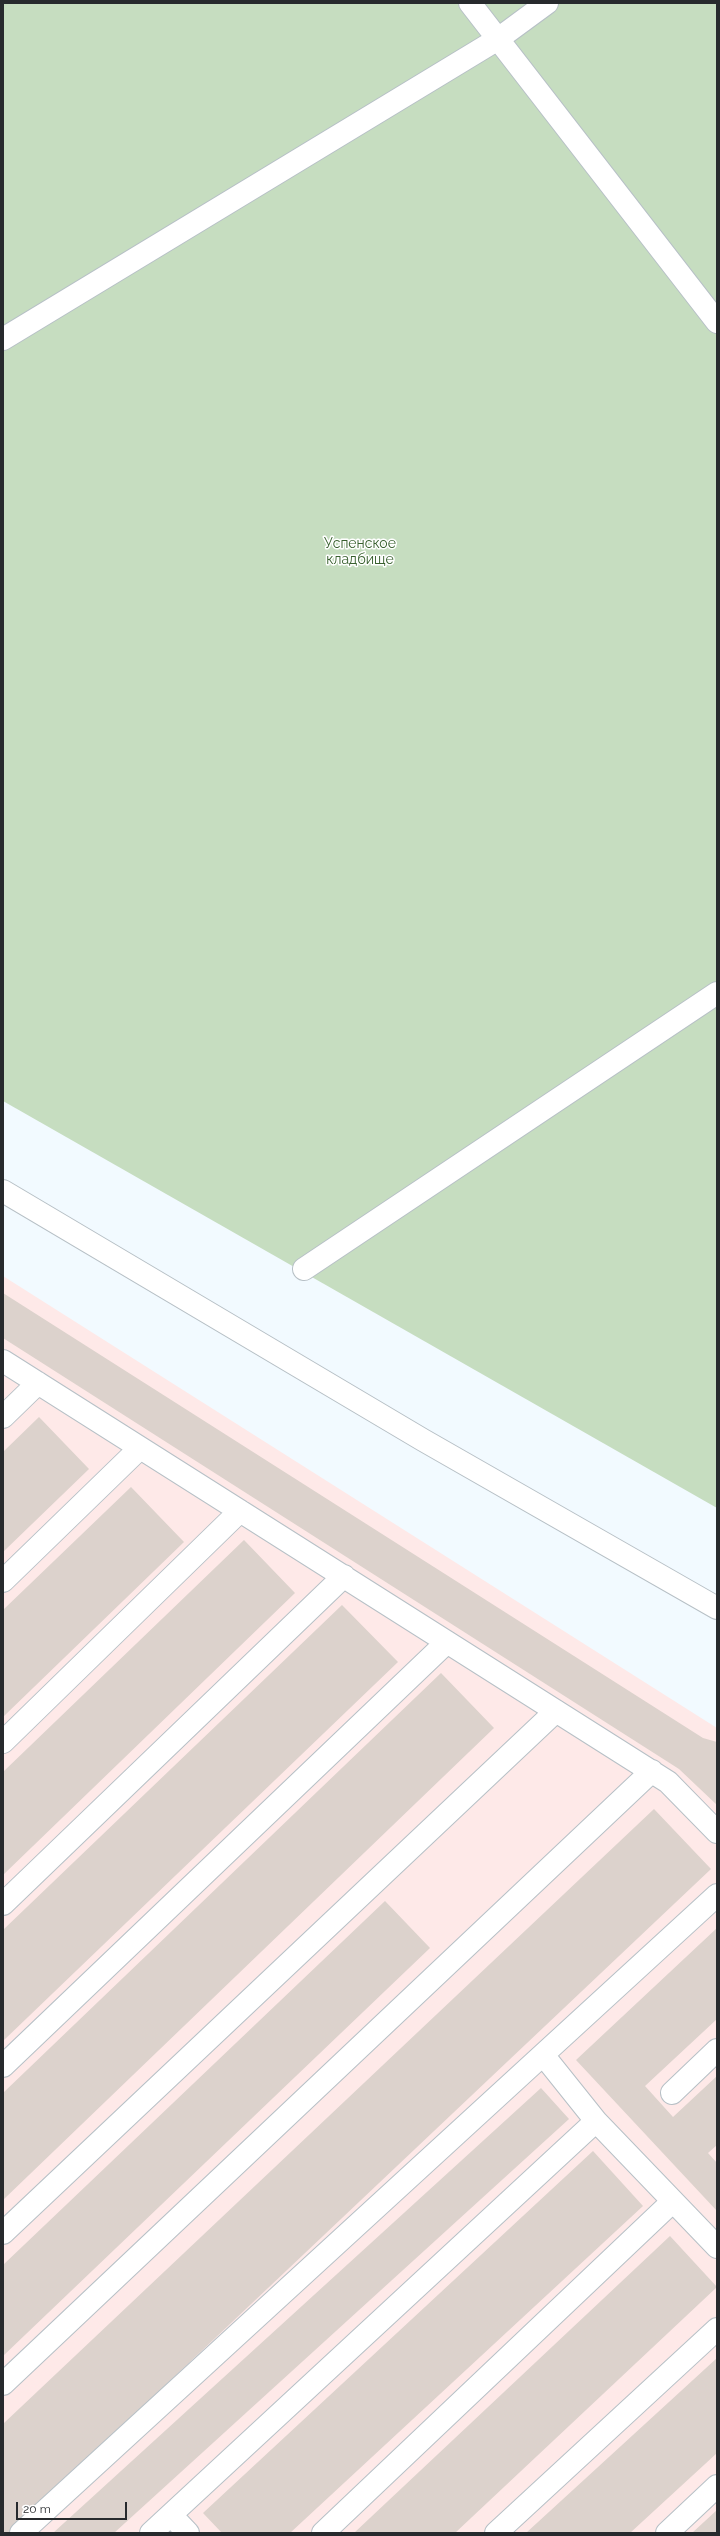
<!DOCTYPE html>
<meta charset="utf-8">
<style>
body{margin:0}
#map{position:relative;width:720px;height:2536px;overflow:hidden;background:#f2faff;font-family:Raleway,sans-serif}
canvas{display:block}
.frame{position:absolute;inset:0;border:4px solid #272a2d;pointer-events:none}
.scale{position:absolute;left:16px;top:2502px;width:111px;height:18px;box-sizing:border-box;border:2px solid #272a2d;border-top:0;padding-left:5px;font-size:12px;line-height:14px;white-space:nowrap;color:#272a2d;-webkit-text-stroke:3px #fff;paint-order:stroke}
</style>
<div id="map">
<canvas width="720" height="2536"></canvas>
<div class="frame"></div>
<div class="scale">20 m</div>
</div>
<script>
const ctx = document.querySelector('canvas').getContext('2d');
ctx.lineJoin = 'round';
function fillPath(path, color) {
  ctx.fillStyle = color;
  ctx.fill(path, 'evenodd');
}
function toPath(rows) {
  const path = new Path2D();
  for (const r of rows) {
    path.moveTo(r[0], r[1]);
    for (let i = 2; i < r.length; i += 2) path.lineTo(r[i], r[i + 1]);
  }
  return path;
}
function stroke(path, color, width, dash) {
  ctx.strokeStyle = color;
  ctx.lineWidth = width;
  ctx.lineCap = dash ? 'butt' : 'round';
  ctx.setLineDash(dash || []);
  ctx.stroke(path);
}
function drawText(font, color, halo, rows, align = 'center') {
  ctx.font = font + ' Raleway,sans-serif';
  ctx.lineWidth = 3;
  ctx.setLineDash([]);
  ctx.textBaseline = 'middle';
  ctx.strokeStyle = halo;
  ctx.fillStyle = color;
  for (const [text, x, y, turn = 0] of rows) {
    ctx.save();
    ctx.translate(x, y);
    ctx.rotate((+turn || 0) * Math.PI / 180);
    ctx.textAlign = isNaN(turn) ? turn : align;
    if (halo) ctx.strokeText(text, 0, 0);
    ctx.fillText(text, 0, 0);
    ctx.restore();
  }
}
fillPath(toPath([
 [3,1276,717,1728,717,2533,3,2533]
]), '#fee9e8');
fillPath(toPath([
 [3,3,717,3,717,1508,3,1101]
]), '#c6ddc0');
fillPath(toPath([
 [3,1293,703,1738,717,1742,717,1805,679,1769,3,1338],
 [39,1417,89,1469,3,1552,3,1452],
 [131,1487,184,1542,3,1717,3,1610],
 [244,1540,295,1593,3,1875,3,1772],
 [342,1605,398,1662,3,2041,3,1930],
 [441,1673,494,1728,3,2200,3,2093],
 [654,1809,711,1869,9,2533,3,2533,3,2424],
 [385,1901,430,1948,3,2356,3,2265],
 [717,1928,717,2019,645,2086,673,2117,717,2076,717,2145,708,2153,717,2163,717,2211,576,2060],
 [541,2088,569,2119,114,2533,53,2533],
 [593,2151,643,2206,290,2533,222,2533,203,2513],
 [670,2236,717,2287,455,2533,354,2533],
 [717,2358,717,2453,630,2533,526,2533],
 [717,2510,717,2533,692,2533]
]), '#dcd2cc');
const minor = toPath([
 [470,3,717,322],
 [3,339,498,39,547,3],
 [304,1269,717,993],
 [3,1361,668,1782,717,1832],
 [3,1417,38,1383],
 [3,1581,140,1448],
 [3,1742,240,1511],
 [3,1904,344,1576],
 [544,2056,596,2121,717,2247],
 [3,2066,447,1642],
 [672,2093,717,2050],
 [3,2233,556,1711],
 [3,2384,652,1771],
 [171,2515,188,2533],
 [21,2533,717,1895],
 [151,2533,596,2121],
 [323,2533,672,2202],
 [496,2533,717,2329],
 [667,2533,717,2486]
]);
const major = toPath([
 [3,1191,423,1440,717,1608]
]);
stroke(minor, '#b7c0c6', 24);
stroke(major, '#b7c0c6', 24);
stroke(minor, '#fff', 22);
stroke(major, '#fff', 22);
drawText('14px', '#375f2d', '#fff', [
 ["Успенское",360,544],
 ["кладбище",360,560]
]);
</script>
